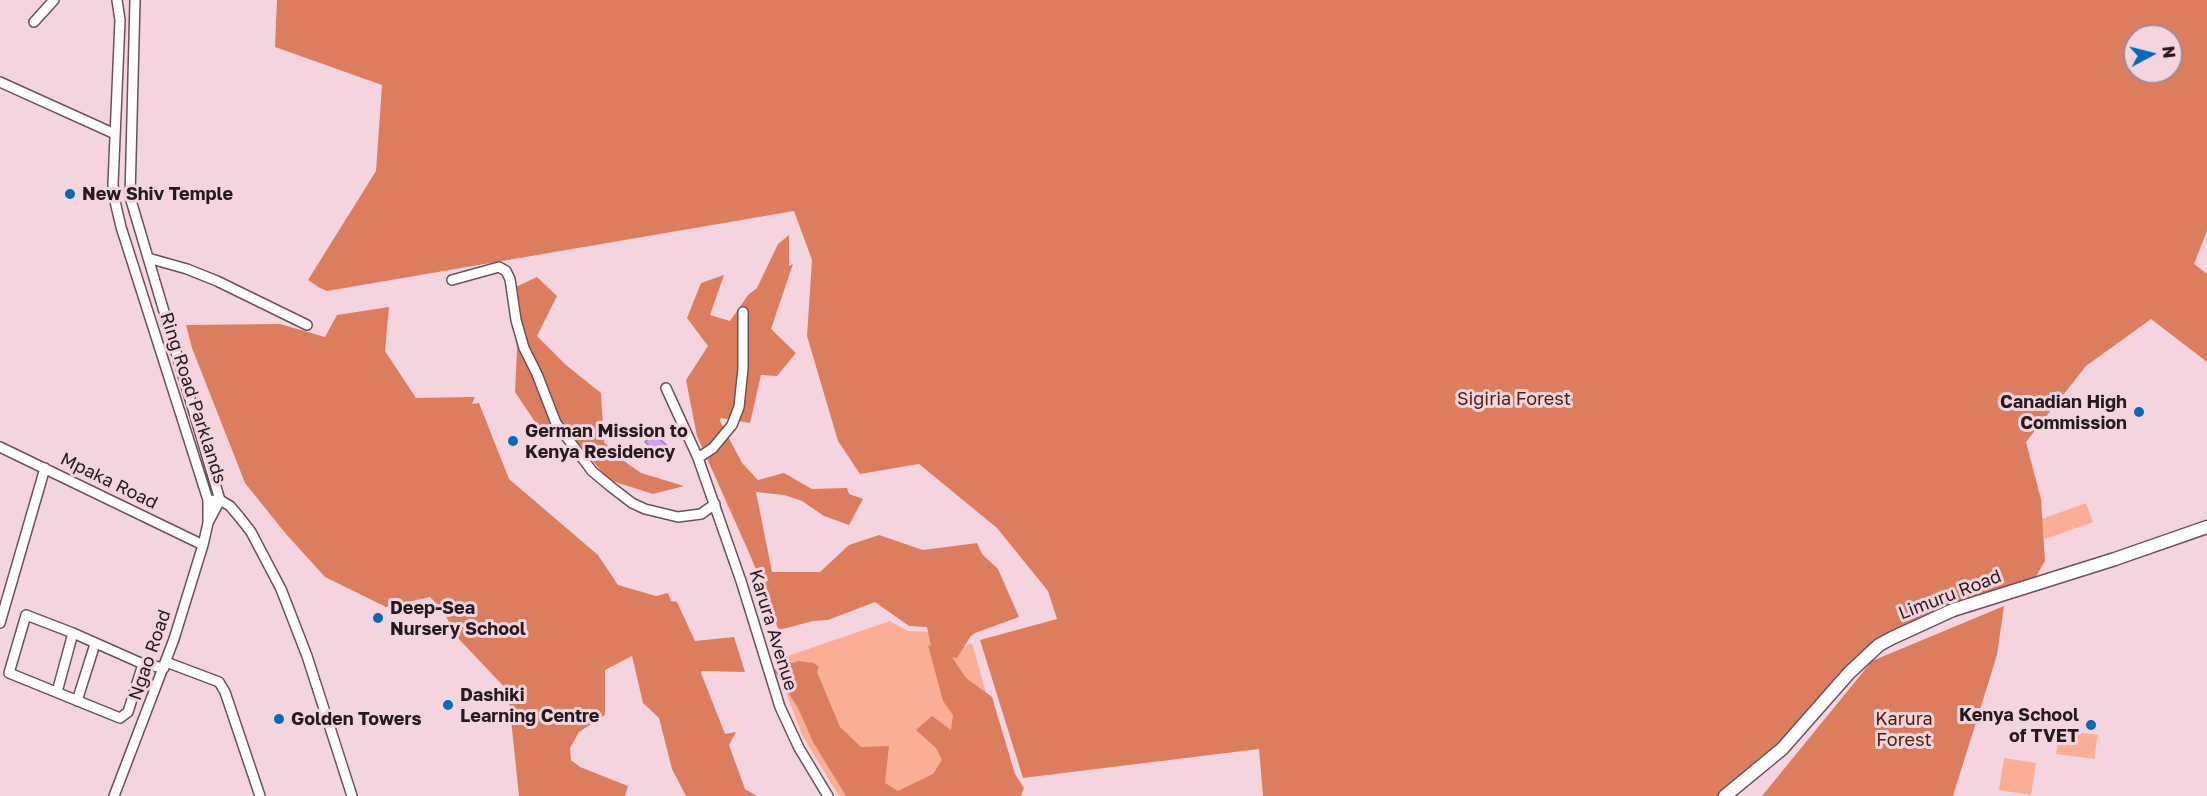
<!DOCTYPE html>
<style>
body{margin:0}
#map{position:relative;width:2207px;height:796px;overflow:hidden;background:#f4d5df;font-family:"Golos Text",sans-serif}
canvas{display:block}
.north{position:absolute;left:2123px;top:24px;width:60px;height:60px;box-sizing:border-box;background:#f4d5df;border:2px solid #a18a92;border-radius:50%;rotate:83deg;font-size:16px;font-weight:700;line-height:24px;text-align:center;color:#251a1e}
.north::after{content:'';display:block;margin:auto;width:21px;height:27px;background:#036ab6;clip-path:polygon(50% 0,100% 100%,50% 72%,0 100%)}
</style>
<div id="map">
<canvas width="2207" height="796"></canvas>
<div class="north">N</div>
</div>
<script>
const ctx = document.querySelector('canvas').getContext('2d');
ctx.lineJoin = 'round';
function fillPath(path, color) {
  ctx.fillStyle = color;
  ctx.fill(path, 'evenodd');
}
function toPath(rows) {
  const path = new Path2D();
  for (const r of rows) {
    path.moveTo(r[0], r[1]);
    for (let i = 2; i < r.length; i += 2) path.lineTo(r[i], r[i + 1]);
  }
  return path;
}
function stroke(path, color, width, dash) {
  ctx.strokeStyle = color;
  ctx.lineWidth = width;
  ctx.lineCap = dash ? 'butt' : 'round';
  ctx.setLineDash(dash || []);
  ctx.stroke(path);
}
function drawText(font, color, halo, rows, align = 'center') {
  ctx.font = font + ' "Golos Text",sans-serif';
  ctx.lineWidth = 6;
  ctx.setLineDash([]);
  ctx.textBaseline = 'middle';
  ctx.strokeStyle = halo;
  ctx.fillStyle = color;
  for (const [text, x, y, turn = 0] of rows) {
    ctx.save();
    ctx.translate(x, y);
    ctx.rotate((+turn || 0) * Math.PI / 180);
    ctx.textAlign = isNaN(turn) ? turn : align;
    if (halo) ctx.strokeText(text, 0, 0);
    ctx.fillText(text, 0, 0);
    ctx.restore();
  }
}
fillPath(toPath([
 [2086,503,2093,522,2045,539,2039,520],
 [890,621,908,631,934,632,959,649,972,643,1015,796,839,796,802,735,787,695,779,659],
 [2060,730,2098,735,2094,759,2056,754],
 [2004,758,2036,763,2031,795,1999,790]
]), '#faae95');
fillPath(toPath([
 [277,0,2207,0,2207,231,2194,264,2207,274,2207,362,2151,319,2086,366,2026,442,2041,499,2045,561,2028,590,1929,626,1871,650,1777,754,1728,796,1263,796,1259,749,1023,778,980,640,1057,619,1048,591,997,528,919,464,860,474,838,441,807,336,812,260,794,211,327,291,320,288,308,280,376,171,382,85,275,47],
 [2135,36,2171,36,2171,72,2135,72],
 [789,235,789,266,793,264,771,329,796,353,777,376,761,375,750,423,721,418,720,421,742,463,758,480,784,473,812,489,847,488,849,494,863,499,849,525,824,516,802,501,784,495,756,492,772,572,820,572,849,545,879,535,923,550,977,543,982,554,998,569,1019,617,975,633,970,637,957,658,952,657,966,678,992,697,1015,774,1024,788,1021,796,846,796,813,742,798,708,774,670,788,664,787,661,793,663,798,661,814,663,819,667,817,672,840,727,861,747,889,746,885,783,898,791,933,774,942,760,936,748,916,730,932,716,951,730,953,715,943,701,928,645,931,646,927,627,909,626,875,602,828,620,813,621,779,630,766,604,769,602,750,555,697,436,686,380,708,346,687,318,701,283,724,275,710,315,730,321,748,295,757,288,778,244],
 [537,277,557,296,537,336,566,365,601,393,604,442,621,459,641,473,684,486,653,494,609,480,575,440,541,431,515,392,517,348,509,290],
 [389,307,385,351,416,398,475,397,472,404,479,403,509,479,598,555,618,585,656,596,668,593,671,601,677,602,695,641,734,637,745,672,702,671,701,673,725,734,736,732,729,745,745,789,757,796,686,796,672,769,659,718,643,703,632,656,605,670,605,715,579,732,570,748,571,760,580,767,628,786,625,796,519,796,508,691,457,637,442,609,430,597,386,607,325,577,286,534,245,483,192,348,186,325,280,324,325,337,337,315],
 [2004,606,1997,655,1953,796,1762,796,1872,661]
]), '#dc7e5e');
const water = toPath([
 [653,433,673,451,666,460,645,442,653,433]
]);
fillPath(water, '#d59ff1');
stroke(water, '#a077b2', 1.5);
const minor = toPath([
 [135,0,130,197,220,500,209,521],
 [34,22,54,0],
 [0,82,115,134],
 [148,258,187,269,217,281,307,325],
 [452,280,499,267,506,271,510,279,516,320,524,348,537,374,556,423,592,471,610,486,632,503,645,509,678,517,701,514,715,504],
 [743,312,743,368,739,407,732,425,713,448,698,458,741,581,780,707,799,748,828,796],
 [666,388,698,458],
 [0,447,203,545],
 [214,500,220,500,230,506,241,519,251,532,281,589,307,656,352,796],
 [0,623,45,468],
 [166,662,219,682,225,692,260,796],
 [143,664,128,712,120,718,9,673,26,615,73,633,143,664,164,668],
 [57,692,73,633],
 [77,701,95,644],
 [114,796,174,639,203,545,208,523,208,500,121,227,114,197,113,184,120,20,117,0]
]);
const major = toPath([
 [1725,796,1782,749,1849,673,1879,645,1892,638,1953,610,2115,559,2207,527]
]);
stroke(minor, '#6b515a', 12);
stroke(major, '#6b515a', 15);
stroke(minor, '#fff', 9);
stroke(major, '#fff', 12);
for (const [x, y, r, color] of [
 [70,194,6,"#036ab6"],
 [2139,412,6,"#036ab6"],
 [513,441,6,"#036ab6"],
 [378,618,6,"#036ab6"],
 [448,705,6,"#036ab6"],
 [279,719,6,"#036ab6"],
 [2091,725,6,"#036ab6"]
]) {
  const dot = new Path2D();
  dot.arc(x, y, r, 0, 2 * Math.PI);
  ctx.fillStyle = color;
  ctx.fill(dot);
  stroke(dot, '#f4d5df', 2);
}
drawText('bold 18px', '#251a1e', '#f4d5df', [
 ["New Shiv Temple",82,194],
 ["Canadian High",2127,402,"right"],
 ["Commission",2127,423,"right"],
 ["German Mission to",525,431],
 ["Kenya Residency",525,452],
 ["Deep-Sea",390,608],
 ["Nursery School",390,629],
 ["Dashiki",460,695],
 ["Learning Centre",460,716],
 ["Kenya School",2079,715,"right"],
 ["of TVET",2079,736,"right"],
 ["Golden Towers",291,719]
], 'left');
drawText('18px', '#251a1e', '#f4d5df', [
 ["Ring Road Parklands",193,398,72],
 ["Mpaka Road",109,481,26],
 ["Limuru Road",1950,595,-21],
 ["Karura Avenue",773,630,73],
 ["Ngao Road",150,655,-71]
]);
drawText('18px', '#551a03', '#f4d5df', [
 ["Sigiria Forest",1514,399],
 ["Karura",1904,719],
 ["Forest",1904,740]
]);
</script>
